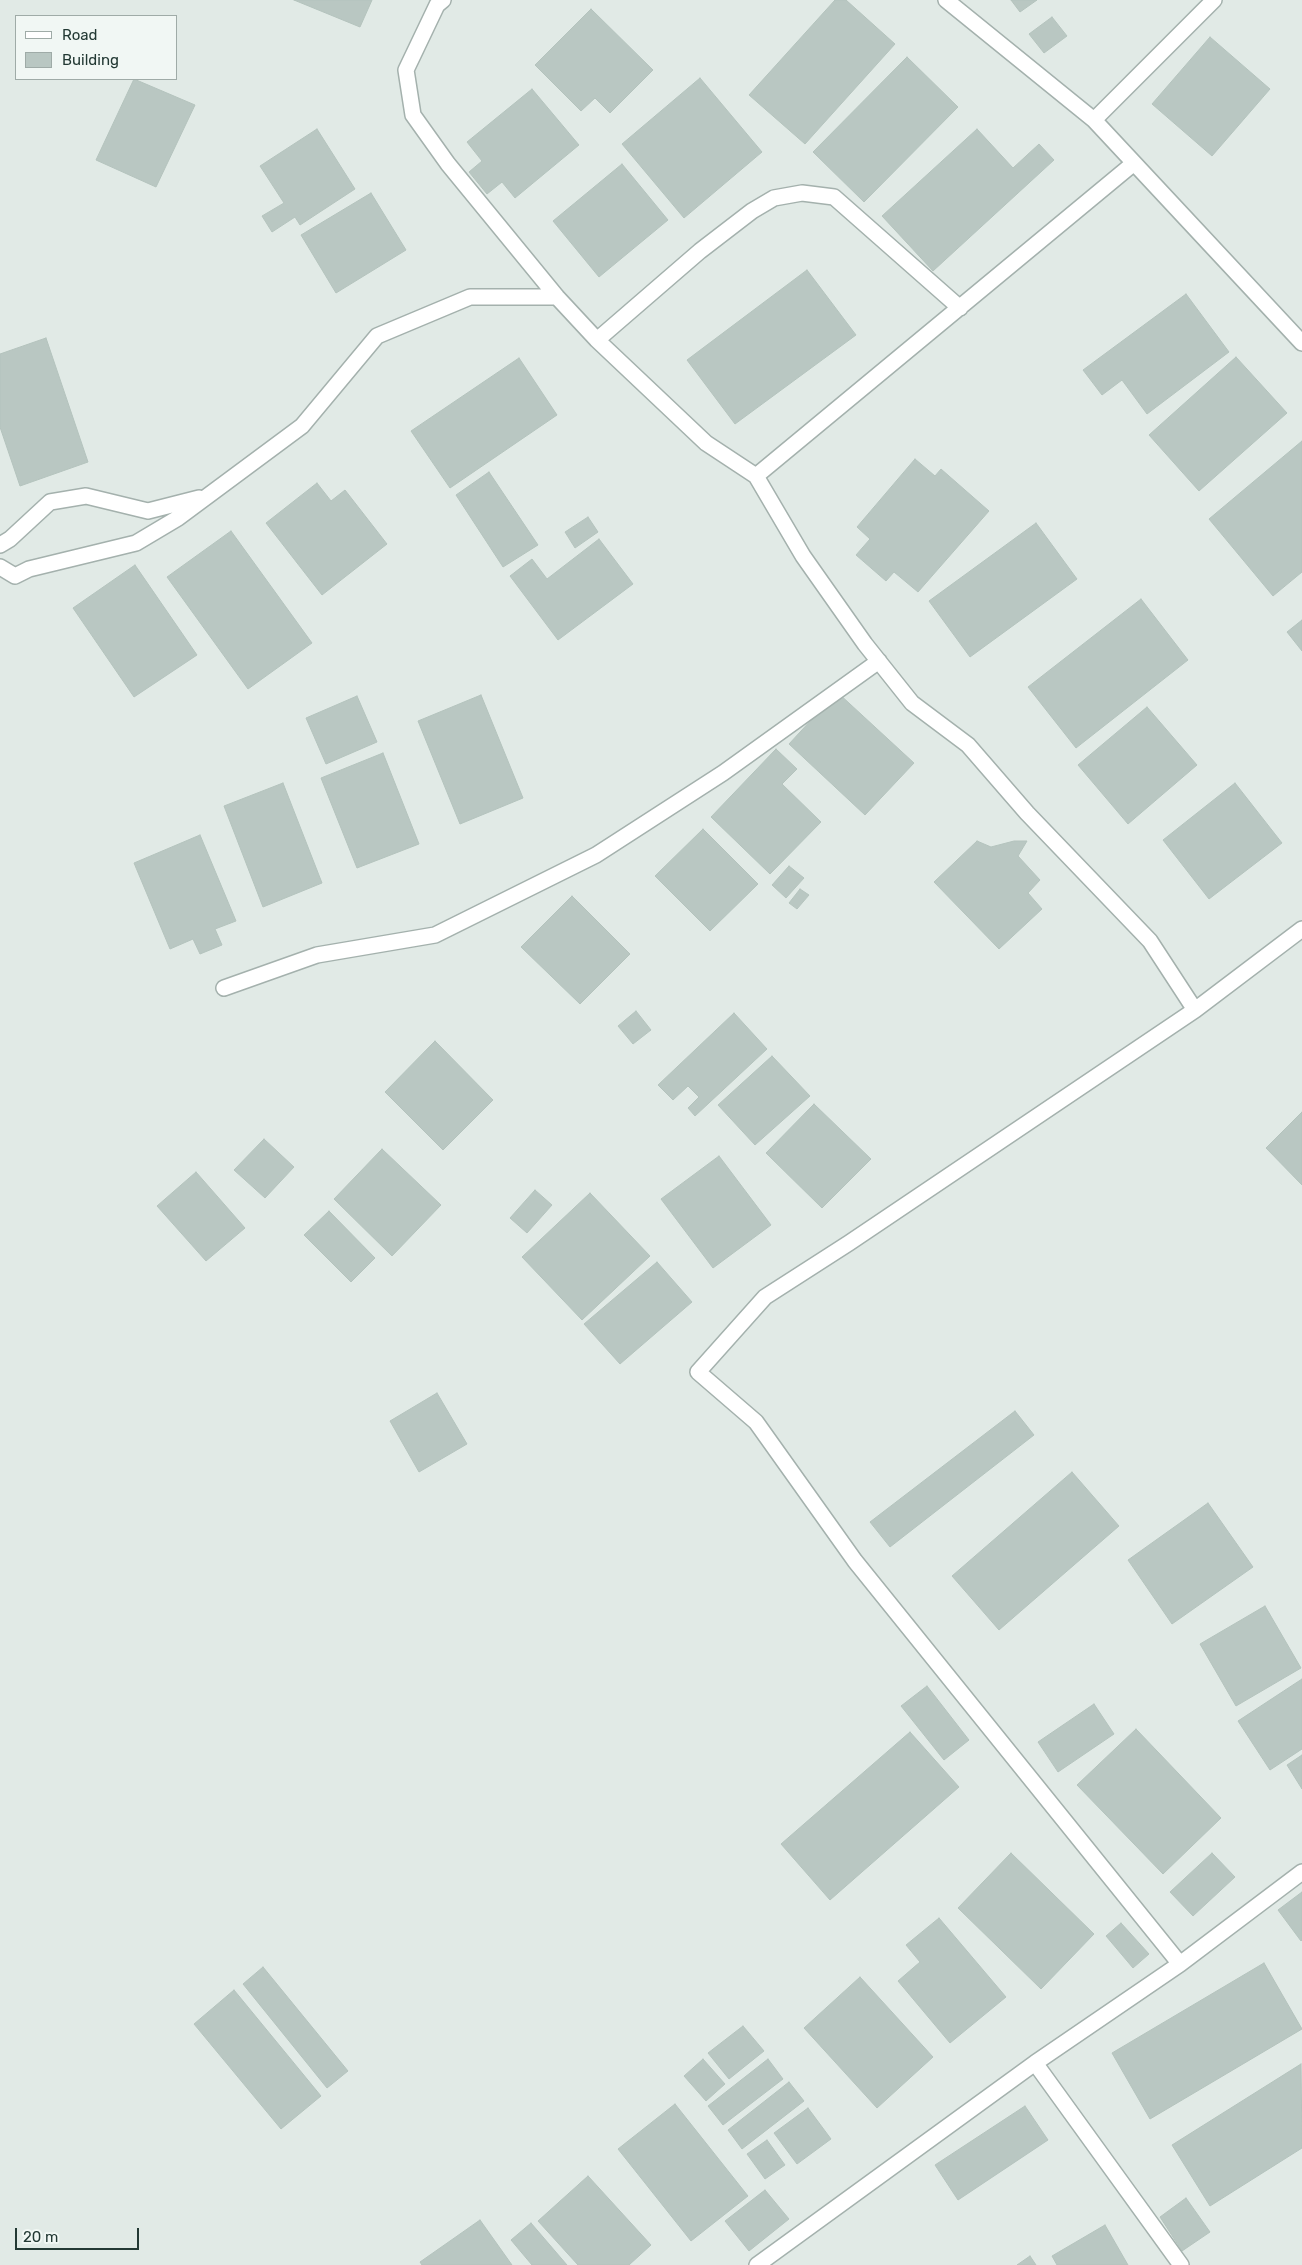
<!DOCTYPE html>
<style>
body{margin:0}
#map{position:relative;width:1302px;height:2265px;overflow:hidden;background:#e1eae6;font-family:Rubik,sans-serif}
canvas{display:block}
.legend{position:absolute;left:15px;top:15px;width:162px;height:65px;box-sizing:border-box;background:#f1f7f4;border:1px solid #9faba7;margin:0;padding:6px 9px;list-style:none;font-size:15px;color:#233934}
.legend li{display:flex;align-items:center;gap:10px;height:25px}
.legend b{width:25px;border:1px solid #9faba7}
.scale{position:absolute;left:15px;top:2228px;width:124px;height:22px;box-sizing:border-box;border:2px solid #233934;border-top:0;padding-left:6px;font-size:15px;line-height:18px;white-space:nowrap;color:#233934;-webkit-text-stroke:4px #f1f7f4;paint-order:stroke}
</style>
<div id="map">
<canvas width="1302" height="2265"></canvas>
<ul class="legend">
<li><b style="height:6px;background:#fff"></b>Road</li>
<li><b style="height:14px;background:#b9c7c2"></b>Building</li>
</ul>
<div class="scale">20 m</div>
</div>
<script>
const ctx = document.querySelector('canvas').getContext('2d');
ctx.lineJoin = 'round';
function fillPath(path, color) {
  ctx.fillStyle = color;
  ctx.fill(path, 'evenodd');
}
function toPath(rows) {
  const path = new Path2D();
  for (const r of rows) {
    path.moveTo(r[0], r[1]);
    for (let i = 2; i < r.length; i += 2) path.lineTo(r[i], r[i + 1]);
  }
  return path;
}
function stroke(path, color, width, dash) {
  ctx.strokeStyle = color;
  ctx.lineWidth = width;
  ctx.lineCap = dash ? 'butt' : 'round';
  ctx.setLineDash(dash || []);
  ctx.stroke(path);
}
const building = toPath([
 [294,0,372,0,360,27,294,0],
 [835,0,846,0,895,44,805,144,749,95,835,0],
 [1011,0,1037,0,1020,12,1011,0],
 [591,9,653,70,610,113,595,98,581,111,535,65,591,9],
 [1052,17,1067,36,1044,53,1029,34,1052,17],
 [1210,37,1270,89,1212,156,1152,104,1210,37],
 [907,57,958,107,864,202,813,152,907,57],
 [700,78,762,152,684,218,622,144,700,78],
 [134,79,195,105,156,187,96,160,134,79],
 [532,89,579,145,515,198,502,182,487,194,469,172,482,161,467,142,532,89],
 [317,129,355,189,300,225,295,217,272,232,262,216,284,203,260,166,317,129],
 [977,129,1013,168,1039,144,1054,160,933,271,882,216,977,129],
 [622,164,668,220,599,277,553,221,622,164],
 [371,193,406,250,336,293,301,235,371,193],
 [807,270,856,335,735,424,687,360,807,270],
 [1186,294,1229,352,1147,414,1122,380,1102,395,1083,370,1186,294],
 [46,338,88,462,20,486,0,427,0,354,46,338],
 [1236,357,1287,413,1199,491,1149,435,1236,357],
 [519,358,557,415,450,488,411,431,519,358],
 [1302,441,1302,572,1273,596,1209,519,1302,441],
 [915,459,935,476,941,469,989,511,918,592,894,572,886,581,856,555,870,539,857,527,915,459],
 [489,472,538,545,503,567,456,495,489,472],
 [317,483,331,501,345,490,387,544,322,595,266,523,317,483],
 [588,517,598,532,575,548,565,532,588,517],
 [1036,523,1077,579,970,657,929,601,1036,523],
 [231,531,312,643,248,689,167,577,231,531],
 [599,539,633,584,558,640,510,576,532,559,547,579,599,539],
 [135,565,197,655,134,697,73,608,135,565],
 [1141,599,1188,660,1076,748,1028,687,1141,599],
 [1302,620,1302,651,1287,632,1302,620],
 [837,692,914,763,865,815,789,744,837,692],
 [481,695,523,798,460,824,418,721,481,695],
 [357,696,377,742,326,764,306,718,357,696],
 [1147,707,1197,765,1128,824,1078,765,1147,707],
 [776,749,797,769,782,784,821,822,770,874,711,817,776,749],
 [383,753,419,844,357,868,321,778,383,753],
 [283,783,322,883,263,907,224,806,283,783],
 [1235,783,1282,843,1209,899,1163,840,1235,783],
 [703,829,758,884,710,931,655,876,703,829],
 [200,835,236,921,215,929,222,945,200,954,193,939,170,949,134,863,200,835],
 [977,841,991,847,1014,841,1027,841,1018,856,1040,880,1028,893,1042,909,999,949,934,882,977,841],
 [789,866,804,878,786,898,772,885,789,866],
 [800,889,809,895,797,909,789,903,800,889],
 [572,896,630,954,580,1004,521,947,572,896],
 [636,1011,651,1030,633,1044,618,1026,636,1011],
 [734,1013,767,1049,695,1116,688,1108,699,1097,688,1086,673,1100,658,1085,734,1013],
 [435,1041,493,1100,443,1150,385,1092,435,1041],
 [772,1056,810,1096,755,1145,718,1105,772,1056],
 [814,1104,871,1159,822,1208,766,1153,814,1104],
 [1302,1112,1302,1185,1266,1148,1302,1112],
 [264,1139,294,1167,265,1198,234,1170,264,1139],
 [382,1149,441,1205,392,1256,334,1199,382,1149],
 [719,1156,771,1225,713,1268,661,1199,719,1156],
 [196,1172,245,1228,206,1261,157,1206,196,1172],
 [535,1190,552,1205,527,1233,510,1218,535,1190],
 [590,1193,650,1256,582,1320,522,1257,590,1193],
 [329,1211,375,1258,351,1282,304,1235,329,1211],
 [657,1262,692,1302,620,1364,584,1324,657,1262],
 [437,1393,467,1444,419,1472,390,1421,437,1393],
 [1015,1411,1034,1435,890,1547,870,1522,1015,1411],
 [1072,1472,1119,1526,999,1630,952,1576,1072,1472],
 [1208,1503,1253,1567,1172,1624,1128,1560,1208,1503],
 [1265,1606,1301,1668,1236,1706,1200,1644,1265,1606],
 [1302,1679,1302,1749,1270,1770,1238,1721,1302,1679],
 [927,1686,969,1740,944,1760,901,1706,927,1686],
 [1094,1704,1114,1734,1058,1772,1038,1742,1094,1704],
 [1136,1729,1221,1818,1163,1874,1077,1785,1136,1729],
 [910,1732,959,1787,830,1900,781,1844,910,1732],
 [1302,1755,1302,1789,1287,1765,1302,1755],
 [1011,1853,1094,1934,1041,1989,958,1908,1011,1853],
 [1212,1853,1235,1877,1193,1916,1170,1892,1212,1853],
 [1302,1892,1302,1940,1301,1941,1278,1910,1302,1892],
 [939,1918,1006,1997,950,2043,898,1981,920,1962,906,1945,939,1918],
 [1121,1923,1149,1954,1133,1968,1106,1936,1121,1923],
 [1264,1963,1302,2029,1150,2119,1112,2053,1264,1963],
 [263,1967,348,2071,327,2088,243,1984,263,1967],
 [860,1977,933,2057,877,2108,804,2028,860,1977],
 [234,1990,321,2096,281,2129,194,2024,234,1990],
 [743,2026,764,2051,729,2079,708,2053,743,2026],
 [703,2059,725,2084,706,2101,684,2076,703,2059],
 [768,2059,783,2079,723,2125,708,2106,768,2059],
 [1301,2064,1302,2148,1210,2206,1172,2145,1301,2064],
 [789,2082,804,2101,742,2149,728,2130,789,2082],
 [675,2104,748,2196,691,2241,618,2149,675,2104],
 [1025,2106,1048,2140,958,2200,935,2165,1025,2106],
 [808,2108,831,2139,797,2164,774,2133,808,2108],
 [767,2140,785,2165,765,2179,747,2154,767,2140],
 [588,2176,651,2245,629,2265,578,2265,538,2221,588,2176],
 [765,2190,789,2219,749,2251,725,2221,765,2190],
 [1186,2198,1210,2232,1182,2251,1160,2217,1186,2198],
 [480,2220,512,2265,422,2265,420,2262,480,2220],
 [531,2223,567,2265,532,2265,511,2240,531,2223],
 [1105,2225,1128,2265,1057,2265,1052,2256,1105,2225],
 [1030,2256,1036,2265,1017,2265,1030,2256]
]);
fillPath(building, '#b9c7c2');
stroke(building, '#b4c3bd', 1);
const minor = toPath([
 [443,0,437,5,406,70,413,115,448,164,557,297,597,340,706,443,756,476,803,556,865,644,912,703,968,745,1027,813,1150,941,1195,1010],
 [946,0,1094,120],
 [1214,0,1094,120,1302,343],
 [597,340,700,251,752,211,774,198,802,193,834,197,960,308],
 [756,476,1134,163],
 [0,545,10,539,50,502,86,496,148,511,199,498],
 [0,567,15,576,29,569,136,543,178,518,302,426,377,336,470,297,557,297],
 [224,988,317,955,435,935,596,855,723,773,879,661],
 [1180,1964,855,1561,756,1422,698,1372,765,1297,849,1243,1195,1010,1302,929],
 [1035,2063,1181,2265],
 [757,2265,1035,2063,1180,1964,1302,1872]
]);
stroke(minor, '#a4b1ad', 18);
stroke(minor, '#fff', 15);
</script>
